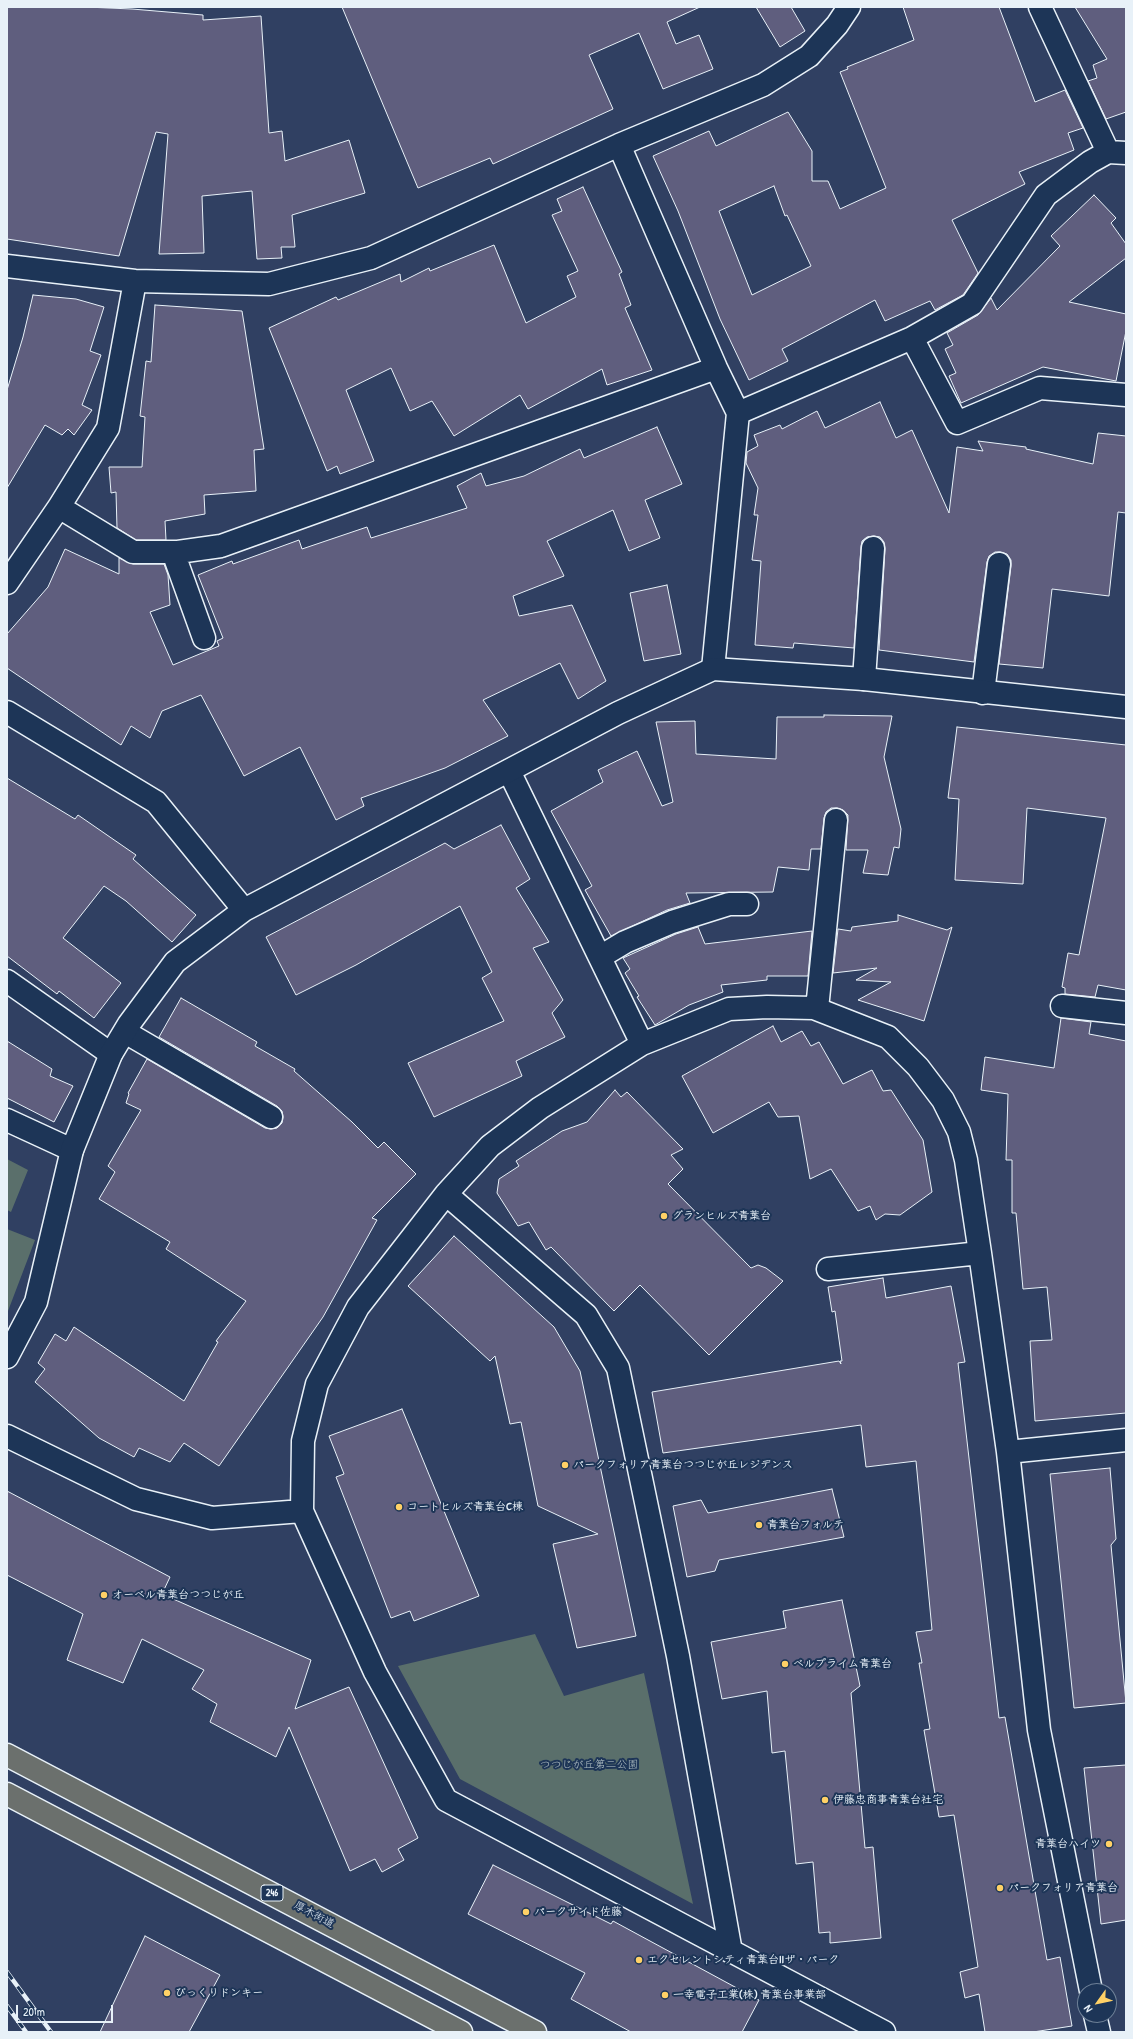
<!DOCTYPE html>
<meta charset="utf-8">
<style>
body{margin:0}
#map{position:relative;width:1133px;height:2039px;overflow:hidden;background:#304062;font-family:"Patrick Hand",sans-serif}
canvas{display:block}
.frame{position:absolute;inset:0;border:8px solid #e8f1f8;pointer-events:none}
.north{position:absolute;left:1077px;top:1983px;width:40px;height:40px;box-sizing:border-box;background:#1d3557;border:1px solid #6e8097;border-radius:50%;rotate:237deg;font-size:11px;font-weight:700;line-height:16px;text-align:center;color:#e8f1f8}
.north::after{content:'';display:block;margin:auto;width:14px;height:18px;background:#ffd166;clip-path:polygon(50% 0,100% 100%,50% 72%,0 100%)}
.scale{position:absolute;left:16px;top:2005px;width:97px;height:18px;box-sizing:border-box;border:2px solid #e8f1f8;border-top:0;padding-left:5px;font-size:12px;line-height:14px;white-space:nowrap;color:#e8f1f8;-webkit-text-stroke:3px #1d3557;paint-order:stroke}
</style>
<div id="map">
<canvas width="1133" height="2039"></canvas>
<div class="frame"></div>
<div class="north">N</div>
<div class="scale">20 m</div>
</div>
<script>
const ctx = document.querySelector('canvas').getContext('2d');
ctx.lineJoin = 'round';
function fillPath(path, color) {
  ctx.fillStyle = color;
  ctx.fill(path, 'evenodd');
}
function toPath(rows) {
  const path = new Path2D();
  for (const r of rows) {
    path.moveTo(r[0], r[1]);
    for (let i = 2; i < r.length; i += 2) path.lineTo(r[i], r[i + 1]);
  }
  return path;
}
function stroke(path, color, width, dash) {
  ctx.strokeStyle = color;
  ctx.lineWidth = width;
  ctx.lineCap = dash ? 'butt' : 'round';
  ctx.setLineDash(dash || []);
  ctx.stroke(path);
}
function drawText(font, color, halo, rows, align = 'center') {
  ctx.font = font + ' "Patrick Hand","Klee One",sans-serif';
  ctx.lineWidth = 4;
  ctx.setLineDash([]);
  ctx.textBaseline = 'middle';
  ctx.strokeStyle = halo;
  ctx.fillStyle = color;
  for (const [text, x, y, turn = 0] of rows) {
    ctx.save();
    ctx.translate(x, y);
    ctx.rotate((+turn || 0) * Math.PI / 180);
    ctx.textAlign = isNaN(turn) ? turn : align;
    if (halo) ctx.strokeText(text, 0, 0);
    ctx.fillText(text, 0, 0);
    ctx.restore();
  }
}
fillPath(toPath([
 [7,1159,28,1170,11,1212,7,1210],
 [7,1229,35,1240,8,1311,7,1311],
 [535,1634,564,1696,644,1673,693,1904,460,1779,398,1666]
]), '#5a6f6b');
const building = toPath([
 [7,7,86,7,132,9,203,15,203,20,261,16,269,133,282,131,285,161,349,140,365,193,292,215,295,247,281,247,282,258,257,259,252,191,202,196,204,253,159,254,168,134,156,132,119,256,7,239,7,7],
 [342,7,700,7,667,22,676,44,699,35,713,69,663,89,639,33,589,55,613,109,493,164,490,158,418,188,342,7],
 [756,7,791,7,805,31,780,47,756,7],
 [903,7,999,7,1035,102,1065,90,1083,128,1068,133,1074,150,1019,172,1025,184,952,220,978,273,963,295,935,310,930,301,885,321,875,300,782,349,788,361,749,380,720,319,678,211,653,156,709,131,716,146,788,112,812,151,812,181,828,181,840,209,886,188,840,72,848,69,847,67,914,40,903,7],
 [774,186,785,216,787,215,811,266,752,295,719,211,774,186],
 [1075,7,1126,7,1126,112,1106,119,1088,81,1097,78,1093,65,1107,59,1075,7],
 [583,187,622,272,619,274,631,305,625,308,652,370,607,385,602,369,528,409,520,395,454,436,432,401,410,411,391,368,346,390,374,461,340,474,337,466,327,471,269,328,336,297,338,300,400,274,401,282,429,268,430,271,494,245,526,323,576,297,567,276,578,271,552,215,562,211,557,199,583,187],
 [1094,195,1116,218,1111,223,1126,244,1126,258,1069,302,1126,314,1126,331,1116,381,1043,367,961,403,949,376,956,373,945,349,953,345,947,333,978,315,991,298,997,310,1060,246,1051,236,1094,195],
 [33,295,76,299,104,307,90,351,101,355,82,405,92,410,74,435,68,429,62,435,45,425,7,488,7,390,23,337,33,295],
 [155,305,242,311,264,449,254,450,256,491,204,495,205,514,165,521,166,540,136,540,117,528,116,492,111,493,109,467,142,467,145,417,140,416,146,361,151,362,155,305],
 [880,402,896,438,912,430,949,513,957,447,983,451,978,441,1026,447,1026,449,1093,464,1098,433,1126,436,1126,513,1118,512,1109,596,1052,589,1043,668,999,664,1011,566,1011,560,1007,554,1000,552,995,552,989,556,987,562,974,662,879,650,885,549,884,542,880,537,874,536,867,537,862,541,861,547,854,648,794,643,793,648,755,645,761,561,752,560,758,515,754,515,758,488,746,463,747,452,758,446,754,435,780,425,782,429,817,411,825,428,880,402],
 [657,427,682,484,645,500,660,538,629,551,613,510,547,541,564,576,513,596,519,616,572,605,606,681,578,699,560,663,483,700,508,736,445,768,361,798,364,806,336,820,300,747,244,776,201,695,162,711,150,738,131,726,121,745,7,668,7,634,48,587,65,549,119,574,119,558,133,564,164,564,168,575,170,605,150,612,173,665,219,646,217,641,223,638,198,575,232,561,233,564,299,540,302,549,367,527,371,538,467,508,457,486,481,473,486,486,524,476,580,449,584,458,657,427],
 [667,585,681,654,644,661,630,593,667,585],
 [824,715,892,716,884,757,901,829,899,848,894,847,888,875,863,873,868,850,846,850,848,815,843,810,837,808,831,808,826,812,824,818,821,849,811,849,809,870,778,867,773,892,686,893,690,903,667,910,611,936,585,890,592,886,551,811,603,782,598,770,637,751,662,806,673,802,656,722,695,721,696,754,776,759,777,717,824,717,824,715],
 [957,727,1126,745,1126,990,1098,985,1095,997,1065,994,1065,988,1062,987,1068,953,1079,955,1106,818,1027,808,1023,884,955,880,959,799,948,798,957,727],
 [7,778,75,819,78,815,136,855,133,859,196,915,172,942,126,901,104,886,63,938,121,983,94,1018,59,991,57,994,7,956,7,778],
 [501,825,530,879,516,888,549,942,533,948,563,1000,552,1013,565,1037,516,1061,522,1076,434,1117,408,1063,504,1021,482,978,492,972,460,906,356,965,296,995,266,937,445,843,454,849,501,825],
 [898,915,947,930,952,927,924,1021,858,1000,891,982,856,980,877,968,833,973,838,929,851,931,852,927,898,921,898,915],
 [698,927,705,944,812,931,808,976,767,976,767,980,721,985,723,992,689,1005,655,1025,637,997,639,996,625,973,630,969,623,958,676,934,698,927],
 [181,998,257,1042,255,1046,295,1069,294,1071,352,1122,378,1148,384,1142,416,1174,372,1218,377,1220,323,1317,219,1466,184,1443,170,1462,139,1448,134,1457,99,1438,35,1382,45,1369,38,1363,55,1334,66,1341,74,1327,184,1401,218,1342,216,1341,246,1301,166,1249,170,1242,99,1199,115,1172,108,1166,141,1110,126,1103,129,1094,128,1093,147,1059,265,1128,271,1129,277,1128,282,1123,283,1117,282,1111,277,1106,159,1037,181,998],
 [1061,1018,1091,1022,1089,1034,1126,1041,1126,1413,1035,1421,1030,1341,1052,1340,1047,1287,1023,1289,1016,1213,1012,1213,1012,1160,1006,1160,1008,1094,981,1090,985,1057,1054,1068,1061,1018],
 [773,1026,781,1042,802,1031,811,1046,819,1042,843,1084,872,1070,883,1091,891,1090,923,1140,932,1192,900,1215,885,1214,876,1220,870,1206,858,1211,831,1169,810,1179,799,1116,778,1117,769,1102,713,1133,682,1076,773,1026],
 [7,1041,52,1069,50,1076,73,1086,54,1122,7,1098,7,1041],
 [615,1090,621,1097,627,1092,683,1149,671,1155,683,1169,668,1184,751,1268,758,1265,766,1268,783,1281,709,1355,640,1285,614,1311,551,1247,546,1250,529,1222,518,1226,497,1193,499,1179,519,1166,516,1161,562,1131,587,1122,615,1090],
 [454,1236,554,1327,580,1371,636,1636,577,1648,553,1544,598,1534,538,1506,521,1422,510,1424,495,1356,490,1361,408,1286,454,1236],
 [883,1278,886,1298,951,1286,965,1362,958,1363,999,1718,1005,1717,1047,1960,1060,1957,1072,2026,1033,2032,985,2032,979,1994,965,1998,960,1972,978,1967,954,1815,939,1817,924,1730,930,1729,919,1663,922,1663,916,1632,932,1630,916,1461,866,1467,861,1425,663,1453,652,1392,839,1361,841,1364,840,1361,842,1361,835,1311,832,1312,828,1287,883,1278],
 [402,1409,479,1596,414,1621,410,1611,391,1618,336,1477,344,1474,329,1436,402,1409],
 [1110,1468,1116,1539,1111,1545,1126,1703,1074,1708,1050,1474,1110,1468],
 [832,1489,844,1537,719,1560,715,1571,687,1577,673,1506,701,1500,708,1513,832,1489],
 [7,1491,170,1577,162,1594,311,1660,295,1709,349,1687,418,1838,398,1849,404,1860,382,1872,375,1859,350,1871,289,1727,276,1757,210,1722,217,1704,192,1689,204,1670,142,1639,123,1683,67,1660,83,1614,7,1575,7,1491],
 [842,1600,860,1686,851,1693,865,1848,873,1847,881,1938,830,1943,830,1932,819,1933,813,1862,796,1864,785,1751,772,1753,767,1691,722,1699,711,1642,786,1628,783,1611,842,1600],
 [1126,1765,1126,1920,1101,1924,1084,1768,1126,1765],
 [493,1865,611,1924,613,1921,759,2000,742,2032,631,2032,571,1999,585,1973,468,1914,493,1865],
 [145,1936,220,1975,189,2032,100,2032,145,1936]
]);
fillPath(building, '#5f5e7e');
stroke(building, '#e8f1f8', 1);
const street = toPath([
 [1040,7,1108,152],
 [619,145,716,368,738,413],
 [7,266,135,281,269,284,371,258,619,145,763,85,809,56,837,25,849,7],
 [912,338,957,423,1040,388,1126,395],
 [59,507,133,552,178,552,221,546,716,368],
 [173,552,204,638],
 [7,583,59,507,108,428,135,281],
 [713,669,738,413,912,338,972,304,1046,195,1090,162,1108,152,1126,153],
 [864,679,873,548],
 [983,693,999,564],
 [509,771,642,1044],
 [600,957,625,942,672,922,729,904,747,904],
 [7,981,111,1054],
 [1062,1006,1126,1013],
 [817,1009,836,820],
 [125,1032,271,1117],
 [7,1120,72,1150],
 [446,1194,586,1315,618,1368,678,1656,731,1952],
 [828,1269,980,1253],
 [7,1436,136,1499,212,1518,302,1511],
 [1008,1452,1126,1440],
 [1095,2015,1099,2032],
 [884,2032,446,1800,375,1672,302,1511,303,1441,317,1384,358,1307,446,1194,490,1146,540,1108,642,1044,729,1009,767,1007,814,1008,888,1037,918,1067,943,1100,959,1132,966,1160,980,1253,1008,1452,1039,1730,1091,1991]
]);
const secondary = toPath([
 [7,712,156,802,244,910],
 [7,1357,36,1302,72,1150,111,1054,129,1024,175,962,244,910,618,713,713,669,864,679,1126,707]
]);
const highway = toPath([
 [7,1755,535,2032],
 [7,1794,461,2032]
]);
stroke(street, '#e8f1f8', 25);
stroke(secondary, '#e8f1f8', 25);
stroke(highway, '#e8f1f8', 25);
stroke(street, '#1d3557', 22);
stroke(secondary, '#1d3557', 22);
stroke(highway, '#6b706d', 22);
const rail = toPath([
 [7,1972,51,2032],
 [7,2006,26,2032]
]);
stroke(rail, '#e8f1f8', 4.5);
stroke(rail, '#1d3557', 3, [9]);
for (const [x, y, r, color] of [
 [664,1216,4,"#ffd166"],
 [565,1465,4,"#ffd166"],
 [399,1507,4,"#ffd166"],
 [759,1525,4,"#ffd166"],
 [104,1595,4,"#ffd166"],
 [785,1664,4,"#ffd166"],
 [825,1800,4,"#ffd166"],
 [1109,1844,4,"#ffd166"],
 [1000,1888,4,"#ffd166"],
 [526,1912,4,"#ffd166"],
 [639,1960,4,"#ffd166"],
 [167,1993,4,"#ffd166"],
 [665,1995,4,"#ffd166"]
]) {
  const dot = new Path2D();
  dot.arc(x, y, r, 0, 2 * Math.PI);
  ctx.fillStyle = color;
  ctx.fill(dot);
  stroke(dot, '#1d3557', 1.5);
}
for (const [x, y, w] of [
 [272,1893,22]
]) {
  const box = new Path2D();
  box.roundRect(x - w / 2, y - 8, w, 16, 3);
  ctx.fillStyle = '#1d3557';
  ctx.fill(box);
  stroke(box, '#e8f1f8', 1);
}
drawText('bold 10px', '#e8f1f8', null, [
 ["246",272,1893]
]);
drawText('bold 11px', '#e8f1f8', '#1d3557', [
 ["グランヒルズ青葉台",672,1216],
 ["パークフォリア青葉台つつじが丘レジデンス",573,1465],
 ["コートヒルズ青葉台C棟",407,1507],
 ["青葉台フォルテ",767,1525],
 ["オーベル青葉台つつじが丘",112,1595],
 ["ベルプライム青葉台",793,1664],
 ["伊藤忠商事青葉台社宅",833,1800],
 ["青葉台ハイツ",1101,1844,"right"],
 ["パークフォリア青葉台",1008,1888],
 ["パークサイド佐藤",534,1912],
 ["エクセレントシティ青葉台IIザ・パーク",647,1960],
 ["びっくりドンキー",175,1993],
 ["一幸電子工業(株) 青葉台事業部",673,1995]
], 'left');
drawText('11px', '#b6c4c7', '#1d3557', [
 ["つつじが丘第二公園",589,1765]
]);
drawText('11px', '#e8f1f8', '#1d3557', [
 ["厚木街道",314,1915,28]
]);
</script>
